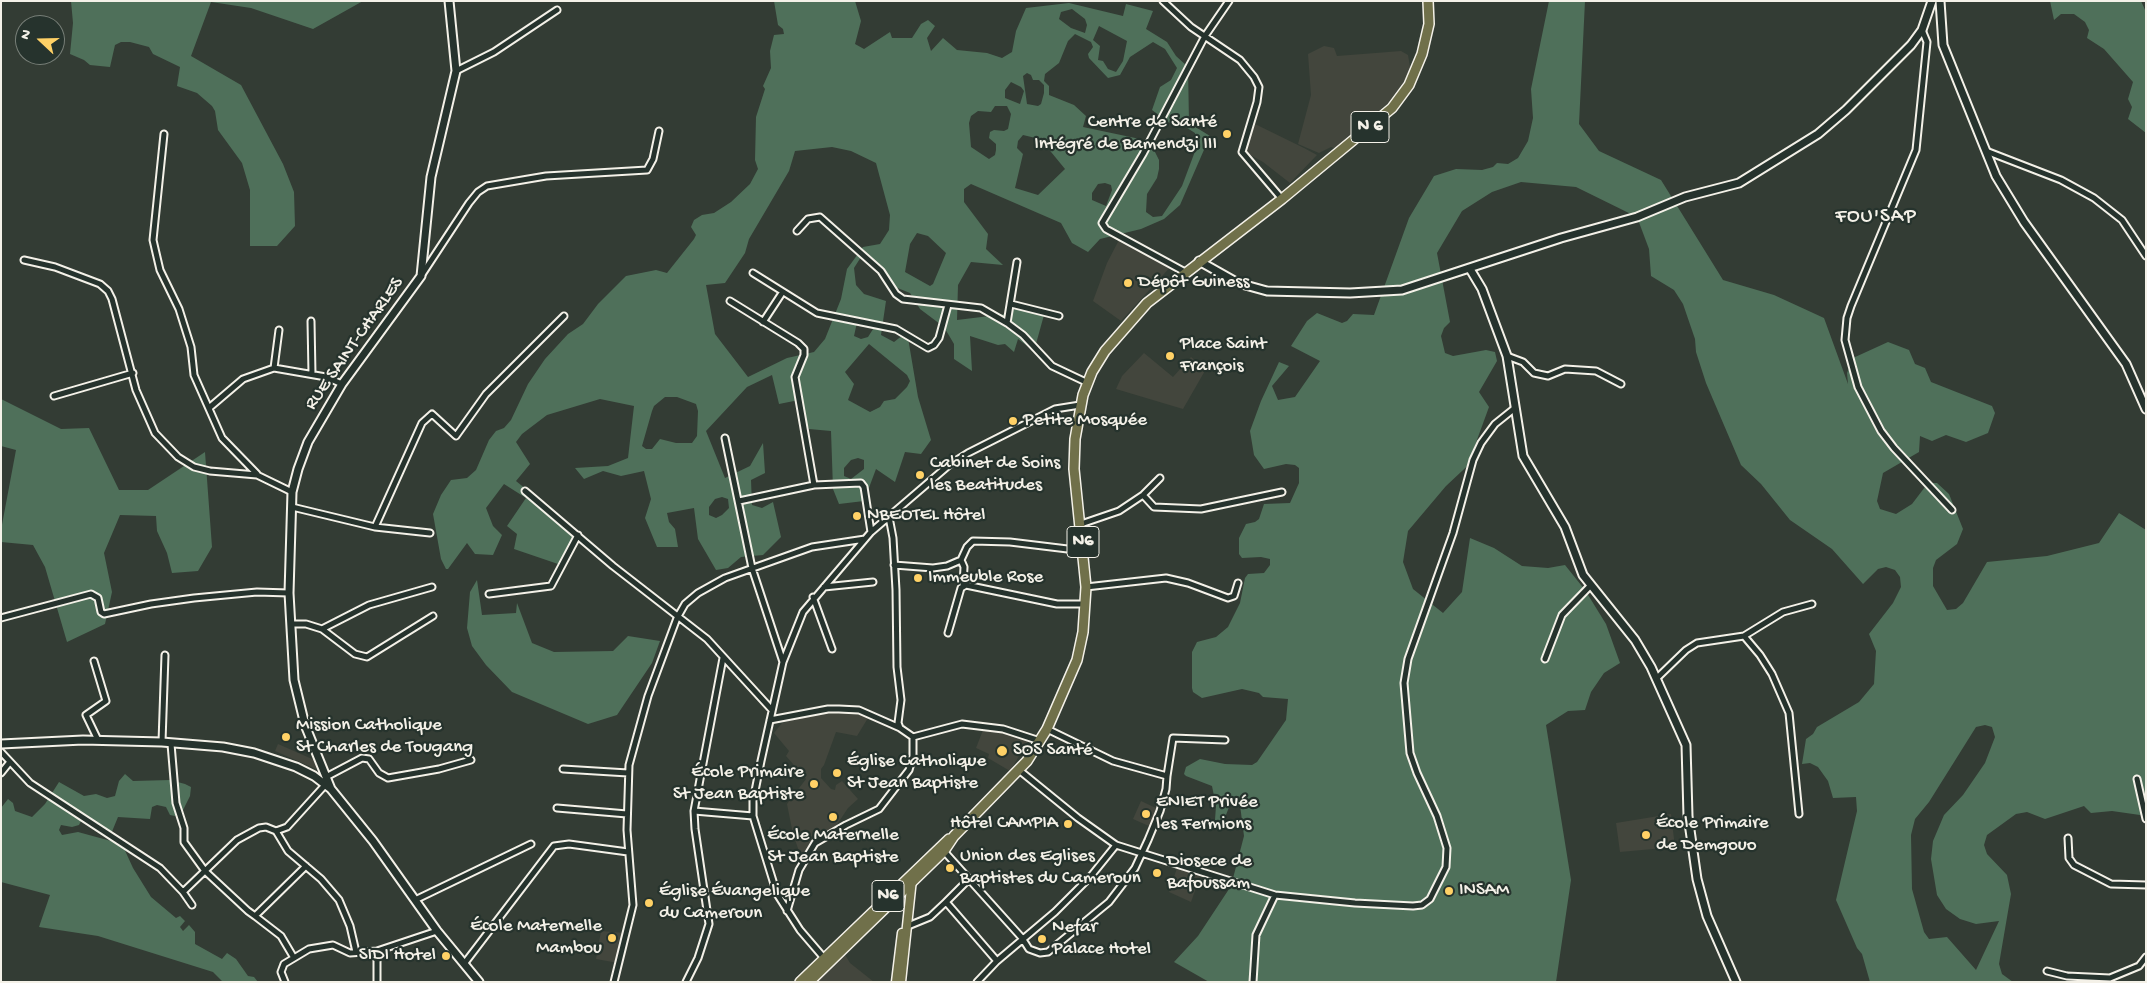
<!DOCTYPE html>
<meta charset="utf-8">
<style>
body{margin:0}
#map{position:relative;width:2147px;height:983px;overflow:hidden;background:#333c34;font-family:"Gochi Hand",sans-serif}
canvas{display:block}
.frame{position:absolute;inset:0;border:2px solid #f4f1e8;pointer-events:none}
.north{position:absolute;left:15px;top:15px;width:50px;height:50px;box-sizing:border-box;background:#26332d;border:1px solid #787f78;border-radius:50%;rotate:291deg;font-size:14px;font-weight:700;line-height:20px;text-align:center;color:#f4f1e8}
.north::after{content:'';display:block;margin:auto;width:18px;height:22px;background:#ffd166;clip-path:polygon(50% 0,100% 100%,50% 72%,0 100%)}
</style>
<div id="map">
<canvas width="2147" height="983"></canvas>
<div class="frame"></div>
<div class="north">N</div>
</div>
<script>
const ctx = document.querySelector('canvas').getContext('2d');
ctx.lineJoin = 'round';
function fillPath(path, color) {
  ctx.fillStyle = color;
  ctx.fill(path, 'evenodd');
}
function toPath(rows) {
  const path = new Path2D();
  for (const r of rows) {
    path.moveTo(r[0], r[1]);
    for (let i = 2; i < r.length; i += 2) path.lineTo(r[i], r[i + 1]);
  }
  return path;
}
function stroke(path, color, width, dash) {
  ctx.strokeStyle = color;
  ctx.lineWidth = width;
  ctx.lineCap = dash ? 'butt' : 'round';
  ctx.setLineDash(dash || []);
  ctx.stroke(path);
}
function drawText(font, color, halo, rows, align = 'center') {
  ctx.font = font + ' "Gochi Hand",sans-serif';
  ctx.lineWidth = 4.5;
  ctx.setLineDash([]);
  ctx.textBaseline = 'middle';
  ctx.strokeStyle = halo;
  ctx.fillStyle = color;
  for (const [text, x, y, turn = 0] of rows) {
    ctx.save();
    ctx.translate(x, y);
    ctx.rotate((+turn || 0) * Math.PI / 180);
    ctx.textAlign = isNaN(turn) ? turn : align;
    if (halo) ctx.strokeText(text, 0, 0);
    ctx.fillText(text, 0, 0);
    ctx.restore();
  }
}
fillPath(toPath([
 [1324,46,1334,48,1337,56,1401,51,1408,55,1411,72,1388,103,1365,123,1347,137,1336,149,1331,147,1319,153,1298,144,1311,95,1308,54],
 [1255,124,1304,148,1317,155,1290,183,1263,162,1245,152],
 [1121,236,1174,263,1121,321,1093,301,1107,263],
 [1144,353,1173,377,1191,357,1206,369,1183,409,1116,389,1122,376],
 [831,709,871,713,857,736,836,732,824,765,821,769,821,778,831,789,835,790,836,785,842,781,858,799,848,808,836,826,818,839,816,839,806,854,800,854,793,834,787,804,806,779,786,756,789,751,774,733,782,723],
 [983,730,1013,732,1028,741,1010,771,988,758,989,754,976,748],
 [278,744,319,762,316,769,275,751],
 [1141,801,1158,809,1151,827,1133,819],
 [1671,814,1675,847,1620,852,1616,823],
 [1178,865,1201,874,1191,902,1169,892],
 [601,931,624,933,618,963,596,959],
 [844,953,850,963,874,982,815,982]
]), '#43463d');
fillPath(toPath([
 [71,1,363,1,313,29,251,8,211,2,191,56,241,85,283,164,294,192,295,226,277,246,250,246,250,190,242,163,218,130,215,111,212,106,197,93,177,86,180,67,153,54,149,47,130,42,121,42,115,45,110,67,90,65,84,60,70,54,73,23],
 [774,1,855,1,861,21,855,44,864,49,890,32,892,38,912,38,921,24,928,20,935,26,927,38,931,51,943,38,957,50,987,53,1002,58,1012,52,1016,31,1026,8,1069,3,1123,16,1126,4,1153,11,1146,29,1167,42,1176,56,1188,67,1189,123,1210,136,1180,205,1164,219,1141,229,1100,239,1088,252,1072,243,1061,223,971,184,964,189,964,202,988,234,986,249,1003,265,971,262,958,285,957,320,1006,314,1017,308,1044,315,1034,351,1018,339,1014,352,1005,344,998,345,970,336,972,371,954,359,954,344,944,327,920,309,910,293,895,287,861,257,854,268,856,285,864,294,886,301,881,335,894,342,907,332,918,397,931,440,921,454,905,452,895,482,876,469,864,501,839,504,833,489,831,431,809,429,799,400,779,404,772,375,747,387,706,431,725,478,750,466,763,443,765,473,751,480,752,505,762,508,773,502,781,537,763,555,741,557,728,568,716,570,698,539,694,508,667,513,669,522,675,529,678,547,657,547,645,518,651,499,644,471,621,476,603,471,584,479,575,468,608,466,628,458,634,406,600,399,547,415,522,434,516,442,530,464,516,481,577,531,558,564,514,549,517,534,507,526,526,498,504,484,486,508,493,526,502,535,493,555,475,554,467,543,448,569,446,569,441,559,433,514,441,495,451,480,467,478,476,470,489,440,496,431,504,428,511,420,528,384,545,359,568,334,583,324,598,304,626,276,656,270,667,273,694,239,696,235,691,227,694,220,702,215,714,213,731,202,750,184,758,169,755,160,756,117,765,89,763,86,771,68,770,51,774,35,784,34,783,29,778,25],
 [1072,9,1085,19,1087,25,1085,33,1071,28,1059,19,1061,12],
 [1099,26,1127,41,1123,61,1116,72,1108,69,1103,61,1098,60,1100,46,1093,40],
 [1075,34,1091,42,1093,47,1088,54,1089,58,1108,78,1120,75,1130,57,1153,42,1165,49,1177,68,1171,80,1160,87,1152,110,1171,124,1184,126,1195,133,1197,146,1182,186,1162,216,1153,217,1146,212,1147,194,1157,178,1159,169,1159,160,1154,150,1140,139,1083,127,1086,116,1074,105,1049,95,1049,86,1044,81,1045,74,1059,63,1068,41],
 [1027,73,1031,75,1033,80,1039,80,1044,85,1044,93,1041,104,1038,106,1027,104,1023,76],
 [1011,82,1021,87,1024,91,1020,104,1005,98,1005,90],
 [995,106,1007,106,1011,114,1008,129,1004,131,994,130,990,132,989,138,996,144,996,150,995,155,989,159,971,147,969,123,971,116,978,111,991,112],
 [1023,135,1044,140,1047,147,1065,169,1038,195,1015,188,1023,154,1017,148,1018,141],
 [832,147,851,151,876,163,890,215,889,230,880,244,863,247,847,269,841,299,825,339,814,352,787,358,748,377,715,334,706,285,725,283,745,253,749,239,789,171,795,151],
 [1105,183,1111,185,1112,190,1106,206,1092,200,1092,193,1098,184],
 [917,233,928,236,946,253,933,284,930,286,905,272,910,244],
 [858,318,874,321,875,326,868,337,861,339,854,336],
 [869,344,907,375,910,381,907,387,895,399,884,401,880,407,870,412,848,400,854,384,845,372],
 [665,397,677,397,696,404,698,411,697,436,692,443,676,443,660,439,652,449,646,449,642,446,652,411,654,406],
 [858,458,864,460,864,469,851,479,844,476,844,468,851,460],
 [722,497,728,499,729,508,722,515,716,518,709,515,709,507,715,499],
 [1549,1,1585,1,1579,124,1599,151,1661,180,1723,280,1774,295,1824,318,1848,384,1847,373,1853,358,1888,342,1909,350,1915,364,1925,368,1931,382,1992,406,1995,413,1988,433,1966,442,1946,435,1932,441,1920,436,1919,452,1883,473,1877,501,1880,509,1896,514,1912,504,1928,483,1937,483,1949,494,1963,529,1957,544,1936,560,1933,568,1933,586,1947,610,1956,609,1963,603,1987,562,2047,556,2099,543,2119,513,2146,530,2146,813,2140,815,2112,811,2091,813,2084,806,2045,819,2027,812,2016,814,1987,835,1984,845,1987,854,2007,875,2011,894,1999,964,2002,974,2013,982,1870,982,1862,954,1857,948,1836,900,1857,811,1856,797,1833,798,1828,781,1818,767,1810,763,1802,764,1806,739,1813,734,1817,727,1859,702,1874,684,1876,651,1869,634,1893,603,1901,587,1900,577,1895,570,1886,567,1878,569,1863,584,1832,549,1790,520,1761,484,1741,465,1706,383,1696,352,1695,339,1683,304,1674,290,1651,276,1649,249,1637,217,1576,187,1521,182,1492,192,1462,211,1437,253,1450,322,1444,328,1441,336,1445,353,1453,356,1486,350,1495,352,1497,361,1479,392,1489,407,1474,448,1477,457,1446,486,1408,531,1403,562,1413,589,1443,613,1462,592,1470,538,1494,548,1522,566,1548,568,1565,565,1585,590,1606,624,1620,663,1604,673,1591,692,1585,710,1568,711,1546,725,1571,880,1556,982,1209,982,1174,962,1198,936,1231,886,1244,836,1240,805,1231,802,1224,820,1221,822,1215,820,1216,806,1212,786,1186,776,1184,774,1186,767,1200,759,1225,764,1252,765,1257,762,1286,720,1288,699,1263,697,1259,693,1242,689,1202,698,1193,692,1192,688,1192,652,1197,642,1216,637,1228,627,1240,603,1245,578,1248,574,1264,573,1270,565,1270,559,1261,557,1242,558,1239,554,1239,538,1246,524,1255,522,1259,519,1264,504,1290,503,1299,483,1299,468,1295,465,1286,464,1264,469,1254,455,1250,431,1261,401,1279,362,1289,366,1272,386,1278,400,1295,397,1320,361,1291,346,1307,321,1317,313,1342,323,1347,321,1353,314,1374,315,1409,218,1434,176,1456,169,1482,170,1493,167,1497,163,1508,164,1518,158,1528,141,1533,118,1531,89],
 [1985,725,1992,727,1995,737,1985,763,1963,795,1944,815,1933,841,1931,859,1937,895,1946,909,1960,919,1976,924,1999,921,1976,970,1947,937,1929,939,1924,932,1912,889,1911,835,1915,819,1929,802,1976,727],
 [2050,1,2141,1,2146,12,2146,133,2128,119,2132,107,2128,99,2133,82,2104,49,2087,38,2089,30,2085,22,2074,14,2061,14,2054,20],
 [1,399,61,429,89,428,119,490,148,490,205,452,212,547,198,571,172,573,167,553,157,531,156,516,120,515,104,553,112,592,105,624,67,642,45,567,33,545,1,542,1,530,16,450,1,446],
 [477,580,482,615,516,613,517,603,532,643,554,652,613,651,628,636,660,641,652,663,617,715,588,724,512,692,486,665,472,646,467,628,470,592],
 [125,774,133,781,170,780,185,784,191,787,190,796,183,810,175,816,170,815,166,807,157,805,152,807,150,819,118,817,111,834,83,817,79,825,72,827,61,825,59,830,62,835,78,832,122,844,133,868,151,897,176,918,180,916,185,921,180,927,183,931,189,925,195,932,195,944,222,959,227,953,236,959,248,976,254,977,258,982,223,982,213,972,98,936,39,927,50,895,1,882,1,808,8,799,13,803,15,811,32,817,45,804,59,782,84,796,96,794,107,798,115,796,119,781]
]), '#4f705a');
const street = toPath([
 [1163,1,1191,27,1240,60,1254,77,1259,87,1257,102,1242,152,1282,199],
 [1922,30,1927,42,1916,150,1851,306,1847,318,1845,340,1858,387,1881,431,1894,448,1952,510],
 [456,71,494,52,557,10],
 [164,134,153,240,160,270,179,309,191,347,194,375,222,438,257,474],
 [1986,151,2061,180,2094,198,2122,220,2146,256],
 [797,231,808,219,820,217,881,271,896,294,903,299,981,308,1007,323],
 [24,260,55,267,100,284,108,291,112,299,136,390,155,433,178,457,194,467,210,471,257,475,292,492],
 [1017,262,1007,323,1023,335,1052,366,1088,383],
 [1185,272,1106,229,1102,223,1143,154,1205,36,1229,1],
 [423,273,469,203,478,192,487,186,546,176,647,170,653,159,659,131],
 [753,273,817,313,896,329,928,348,934,345,939,338,948,305],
 [730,301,798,343,804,349,804,355,795,377,814,485,739,501],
 [1011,304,1059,316],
 [311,321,312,374],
 [763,322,782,293],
 [1507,356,1523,362,1534,373,1548,376,1565,369,1596,371,1621,384],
 [274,368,279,330],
 [54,396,133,373],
 [209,408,243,379,274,368,326,377,342,384],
 [725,438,752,568,783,662],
 [814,485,861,483,864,487,871,532],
 [525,491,613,566,707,639,772,710],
 [1143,495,1154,507,1201,509,1282,492],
 [292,507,375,527,422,423,432,414,456,436,486,394,564,316],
 [1081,524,1119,511,1143,495,1160,478],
 [375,527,430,533],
 [961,560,964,567,963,586],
 [894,565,933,568,947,566,961,560,967,547,973,541,1010,542,1084,551],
 [824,587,873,582],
 [1086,587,1166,578,1188,583,1228,598,1234,596,1238,583],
 [489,594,551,586,578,535],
 [813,597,832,649],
 [1,618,91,594,98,598,101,612,104,614,151,604,194,598,257,592,289,593],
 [292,624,306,624,322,629,355,654,367,657,433,616],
 [322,629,369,605,432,587],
 [948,633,961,588,966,585,1057,604,1085,604],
 [1744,636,1760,655,1772,674,1789,713,1799,814],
 [1545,659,1562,615,1591,585],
 [94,661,106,701,86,715,98,740],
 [1656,679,1686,650,1697,643,1744,636,1783,612,1812,604],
 [770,720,828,709,839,709,859,710,900,728],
 [913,737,962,724,1003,729,1040,741],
 [162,742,165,655],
 [171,744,176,803,184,828,184,842,205,871,248,911,255,916,306,866],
 [1,752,30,783,160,868,183,892,192,905],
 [563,769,628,773],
 [1019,770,1078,818,1116,845,1275,895,1355,903,1413,906,1422,905,1430,899,1446,867,1447,848,1437,816,1417,773,1410,753,1404,683,1408,659,1453,533,1473,460,1481,443,1495,424,1515,408],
 [1,773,9,763],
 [1167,776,1173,738,1225,740],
 [326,777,362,758,369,759,379,773,388,778,439,769,471,760],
 [2137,779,2146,819],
 [557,808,627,814],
 [694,811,723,658],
 [276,831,288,851,321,879,339,900,350,926,356,952],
 [2068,838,2069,858,2074,865,2111,884,2146,885],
 [942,849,1022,938,1029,949,1040,953,1048,952,1109,902,1135,868,1148,840,1160,811,1166,789,1167,776,1113,761,1047,729],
 [968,880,946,902,997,961],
 [183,892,237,840,259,828,266,827,276,831,287,827,326,784],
 [415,900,531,844],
 [787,911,799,870,815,843,846,825,879,809,909,770,913,756,913,737,900,728,898,723,901,700,897,667,896,590,893,538,889,517],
 [255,916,281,936,294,958],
 [908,926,930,917,946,902],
 [824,958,800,930,777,894,753,816,753,801,761,761,783,662,803,612,871,532,949,465,968,453,1055,409,1080,405],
 [464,964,554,846,569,844,628,852],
 [2047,971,2067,976,2110,978,2139,966,2146,957],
 [285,982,281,972,284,964,309,949,333,945,350,953,377,951],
 [377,982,377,951,437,931],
 [614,982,633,905,627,830,629,765,648,696,677,618,685,604,698,593,725,578,812,547,865,539],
 [686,982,698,958,709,924,695,829,694,811,753,816],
 [977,982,997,961,1055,912,1091,876,1116,845],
 [1253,982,1256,935,1275,895]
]);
const secondary = toPath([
 [1940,1,1943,45,1996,176,2024,222,2126,364,2146,409],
 [1199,261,1238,283,1267,291,1350,293,1402,290,1561,238,1637,217,1685,197,1739,183,1818,134,1846,110,1911,45,1922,30,1932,1],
 [1470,269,1482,289,1507,356,1523,456,1565,527,1583,575,1635,640,1651,667,1686,745,1688,816,1697,879,1707,916,1736,982],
 [1,744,83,740,162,742,223,747,254,753,296,767,314,776,331,789,373,841,437,931,479,982],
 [331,789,305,725,294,680,289,593,292,492,298,469,308,442,342,384,421,276,431,177,456,71,449,1]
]);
const primary = toPath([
 [896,982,902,933],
 [901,982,912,879]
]);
const highway = toPath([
 [800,982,949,839],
 [809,982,944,851,954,836,1027,761,1047,729,1077,660,1083,632,1086,587,1074,469,1075,439,1083,395,1092,372,1105,351,1147,303,1282,199,1392,108,1409,85,1422,54,1429,24,1428,1]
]);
stroke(street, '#f4f1e8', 9);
stroke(secondary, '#f4f1e8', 11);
stroke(primary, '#f4f1e8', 11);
stroke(highway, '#f4f1e8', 12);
stroke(street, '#26332d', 5);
stroke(secondary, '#26332d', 7);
stroke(primary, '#70704a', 8);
stroke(highway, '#70704a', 9);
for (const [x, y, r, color] of [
 [1227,134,5,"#ffd166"],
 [1128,283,5,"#ffd166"],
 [1170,356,5,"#ffd166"],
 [1013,421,5,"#ffd166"],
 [920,475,5,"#ffd166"],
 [857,516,5,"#ffd166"],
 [918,578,5,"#ffd166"],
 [286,737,5,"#ffd166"],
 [1002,751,6,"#ffd166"],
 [837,773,5,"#ffd166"],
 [814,784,5,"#ffd166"],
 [1146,814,5,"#ffd166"],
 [833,817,5,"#ffd166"],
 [1068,824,5,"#ffd166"],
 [1646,835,5,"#ffd166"],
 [950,868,5,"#ffd166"],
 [1157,873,5,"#ffd166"],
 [1449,891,5,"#ffd166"],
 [649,903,5,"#ffd166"],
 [612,938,5,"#ffd166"],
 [1042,939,5,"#ffd166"],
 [446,956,5,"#ffd166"]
]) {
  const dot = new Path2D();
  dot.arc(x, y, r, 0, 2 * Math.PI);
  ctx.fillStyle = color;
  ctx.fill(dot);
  stroke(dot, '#26332d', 2);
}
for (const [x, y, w] of [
 [1370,127,38],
 [1083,542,32],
 [888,896,32]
]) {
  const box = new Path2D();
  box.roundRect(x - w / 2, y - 15.5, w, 31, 4);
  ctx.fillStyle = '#26332d';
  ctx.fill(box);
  stroke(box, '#f4f1e8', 1);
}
drawText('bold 18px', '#f4f1e8', null, [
 ["N 6",1370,127],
 ["N6",1083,542],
 ["N6",888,896]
]);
drawText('19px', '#f4f1e8', '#26332d', [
 ["Centre de Santé",1217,123,"right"],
 ["Intégré de Bamendzi III",1217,145,"right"],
 ["Dépôt Guiness",1138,283],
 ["Place Saint",1180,345],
 ["François",1180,367],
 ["Petite Mosquée",1023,421],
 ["Cabinet de Soins",930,464],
 ["les Beatitudes",930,486],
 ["NBEOTEL Hôtel",867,516],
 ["Immeuble Rose",928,578],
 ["Mission Catholique",296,726],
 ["St Charles de Tougang",296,748],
 ["SOS Santé",1013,751],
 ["Église Catholique",847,762],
 ["St Jean Baptiste",847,784],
 ["École Primaire",804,773,"right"],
 ["St Jean Baptiste",804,795,"right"],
 ["ENIET Privée",1156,803],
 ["les Fermions",1156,825],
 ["Hôtel CAMPIA",1058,824,"right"],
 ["École Primaire",1656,824],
 ["de Demgouo",1656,846],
 ["École Maternelle",833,836,"center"],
 ["St Jean Baptiste",833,858,"center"],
 ["Union des Eglises",960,857],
 ["Baptistes du Cameroun",960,879],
 ["Diosece de",1167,862],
 ["Bafoussam",1167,884],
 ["INSAM",1459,891],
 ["Église Évangelique",659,892],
 ["du Cameroun",659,914],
 ["École Maternelle",602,927,"right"],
 ["Mambou",602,949,"right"],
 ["Nefar",1052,928],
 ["Palace Hotel",1052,950],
 ["SIDI Hotel",436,956,"right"]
], 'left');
drawText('19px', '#f4f1e8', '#26332d', [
 ["RUE SAINT-CHARLES",355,344,-55]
]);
ctx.letterSpacing = '1px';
drawText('21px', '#f4f1e8', '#26332d', [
 ["FOU'SAP",1876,218]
]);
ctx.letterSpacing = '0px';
</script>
